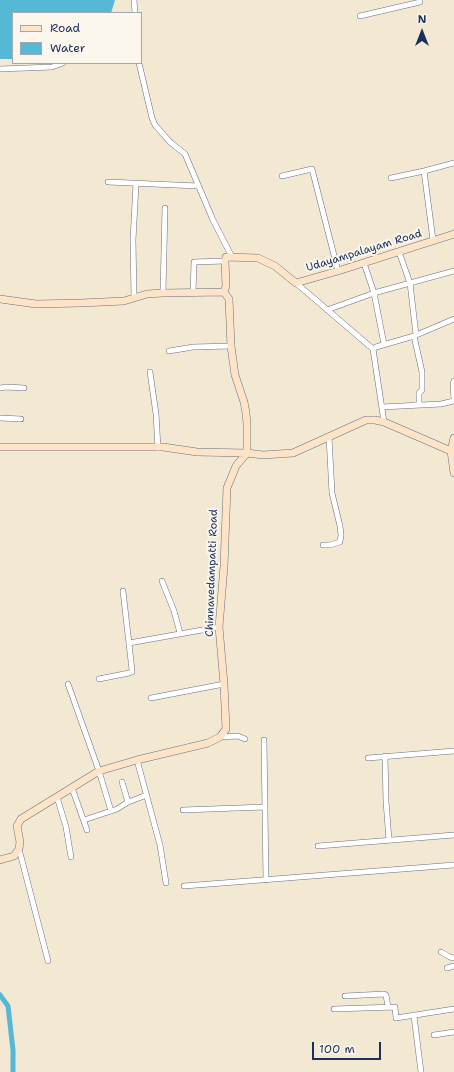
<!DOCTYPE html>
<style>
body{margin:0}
#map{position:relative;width:454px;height:1072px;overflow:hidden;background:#f3e8d1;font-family:"Shantell Sans",sans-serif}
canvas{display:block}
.legend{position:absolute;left:12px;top:12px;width:130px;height:52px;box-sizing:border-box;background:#fbf7ec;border:1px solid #a1a7b3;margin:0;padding:5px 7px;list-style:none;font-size:12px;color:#1b2f5e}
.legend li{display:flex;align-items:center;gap:8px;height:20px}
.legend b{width:20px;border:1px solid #a1a7b3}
.north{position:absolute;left:402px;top:12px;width:40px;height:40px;-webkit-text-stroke:3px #fbf7ec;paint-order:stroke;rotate:0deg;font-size:11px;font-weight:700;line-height:16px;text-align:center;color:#1b2f5e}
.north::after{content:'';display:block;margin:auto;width:14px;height:18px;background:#1b2f5e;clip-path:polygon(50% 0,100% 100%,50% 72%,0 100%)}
.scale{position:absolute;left:312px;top:1042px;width:69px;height:18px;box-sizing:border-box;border:2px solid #1b2f5e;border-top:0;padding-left:5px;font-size:12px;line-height:14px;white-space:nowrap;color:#1b2f5e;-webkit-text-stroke:3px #fbf7ec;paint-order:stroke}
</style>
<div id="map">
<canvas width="454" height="1072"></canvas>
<ul class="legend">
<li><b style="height:5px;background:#fee4c6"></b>Road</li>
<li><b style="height:11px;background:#55b8d4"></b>Water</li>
</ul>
<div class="north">N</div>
<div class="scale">100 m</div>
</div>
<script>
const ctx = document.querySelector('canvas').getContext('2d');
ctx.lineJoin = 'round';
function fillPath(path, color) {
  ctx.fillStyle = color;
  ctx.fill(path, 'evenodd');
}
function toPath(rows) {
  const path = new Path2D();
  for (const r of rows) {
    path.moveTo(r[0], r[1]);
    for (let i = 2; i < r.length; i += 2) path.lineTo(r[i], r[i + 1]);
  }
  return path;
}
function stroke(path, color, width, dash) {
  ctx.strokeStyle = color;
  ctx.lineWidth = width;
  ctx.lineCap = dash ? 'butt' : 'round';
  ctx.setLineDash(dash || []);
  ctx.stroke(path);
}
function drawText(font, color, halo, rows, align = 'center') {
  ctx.font = font + ' "Shantell Sans",sans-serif';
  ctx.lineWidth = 4;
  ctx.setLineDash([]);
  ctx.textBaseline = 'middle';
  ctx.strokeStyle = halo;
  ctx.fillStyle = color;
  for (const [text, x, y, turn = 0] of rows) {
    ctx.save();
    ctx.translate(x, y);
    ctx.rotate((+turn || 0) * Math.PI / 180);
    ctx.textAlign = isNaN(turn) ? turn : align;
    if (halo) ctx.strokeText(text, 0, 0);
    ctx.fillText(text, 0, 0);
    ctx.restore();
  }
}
fillPath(toPath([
 [0,0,115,0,111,13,13,13,13,59,0,59]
]), '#55b8d4');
stroke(toPath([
 [0,995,8,1006,13,1050,13,1072]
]), '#55b8d4', 5);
const street = toPath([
 [134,0,135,13],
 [360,16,420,2,420,0],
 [139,63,152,118,155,125,170,142,185,154,213,220,232,257],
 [0,69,52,67,63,63],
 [282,176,312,169,338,271],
 [391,178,424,171],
 [108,182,198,186],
 [433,240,424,171,454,163],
 [399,252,410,283,416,335],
 [364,263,374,293,384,344],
 [296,283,373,349,384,422],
 [163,293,165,208],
 [193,293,194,262,225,261],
 [134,297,133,240,136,184],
 [327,310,374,293,454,271],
 [414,336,422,372,422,390,419,393,419,405],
 [373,349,376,347,414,336,454,319],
 [169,351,193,347,231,346],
 [150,372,156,414,158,448],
 [454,381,453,384,454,400],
 [0,388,6,387,24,388],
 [382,407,441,404,454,401],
 [0,418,21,419],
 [323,545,330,545,340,542,341,535,340,526,332,493,329,437],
 [162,581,174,611,180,633],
 [129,643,219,627],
 [99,679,129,673,132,672,132,670,123,591],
 [68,684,99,771,111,811],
 [151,698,224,684],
 [220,737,238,736,245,739],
 [264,740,266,880],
 [385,756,386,801,389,840],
 [368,758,454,751],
 [137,760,160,845,166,883],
 [122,782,128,802],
 [72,788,87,830],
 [57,797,66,827,71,857],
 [183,810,265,807],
 [84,820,117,809,128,802,147,795],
 [318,846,454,835],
 [19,849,48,961],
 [184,886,454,865],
 [441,952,450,957,454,958],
 [447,968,454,966],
 [345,996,384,994,386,995,388,1007],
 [334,1009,395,1007,396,1018,454,1009],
 [414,1016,421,1072],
 [434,1035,454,1032]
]);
const secondary = toPath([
 [224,292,226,286,225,261,226,257,258,258,275,266,296,283,338,271,454,234],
 [0,299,36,304,81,303,124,301,147,294,163,293,224,292,229,299,231,346,235,375,244,402,246,413,247,424,247,453,263,455,293,453,366,420,375,420,384,422,451,451],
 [454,438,451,451,454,473],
 [0,447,163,447,197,452,247,453],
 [0,860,14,856,19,849,20,842,17,826,21,819,99,771,137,760,208,743,220,737,226,729,224,684,219,627,224,566,227,488,236,466,247,453]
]);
stroke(street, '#677086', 6);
stroke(secondary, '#677086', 8);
stroke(street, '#fff', 5);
stroke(secondary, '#fee4c6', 7);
drawText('11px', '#1b2f5e', '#fbf7ec', [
 ["Udayampalayam Road",364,251,-17],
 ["Chinnavedampatti Road",212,573,-88]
]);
</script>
